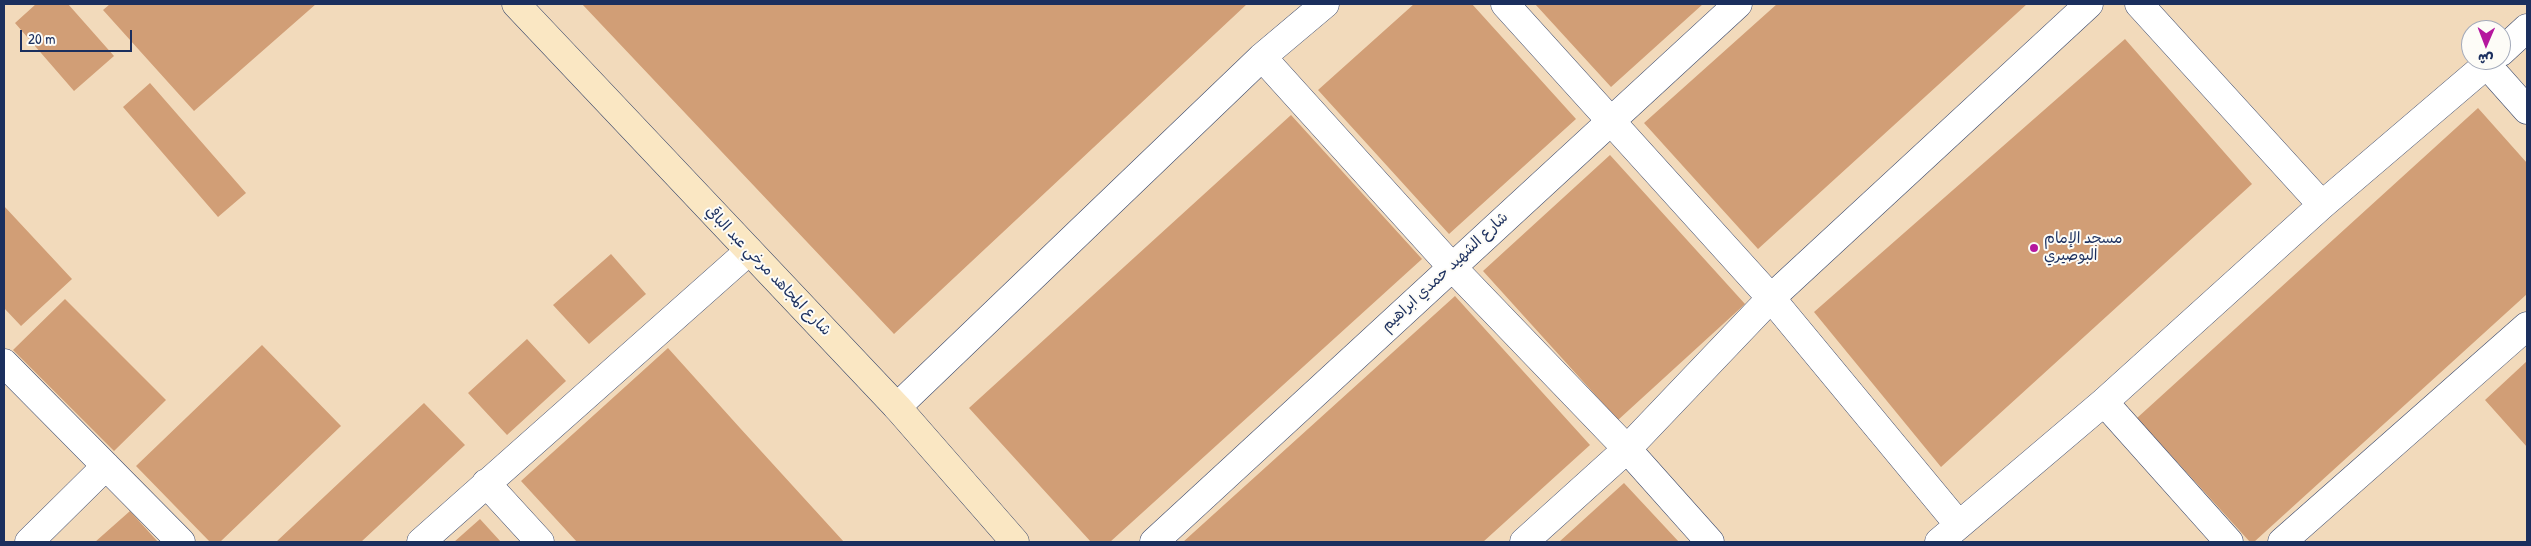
<!DOCTYPE html>
<meta charset="utf-8">
<style>
body{margin:0}
#map{position:relative;width:2531px;height:546px;overflow:hidden;background:#f2dabb;font-family:"Patrick Hand","Playpen Sans Arabic",sans-serif}
canvas{display:block}
.frame{position:absolute;inset:0;border:5px solid #1b2f5e;pointer-events:none}
.north{position:absolute;left:2461px;top:20px;width:50px;height:50px;box-sizing:border-box;background:#fdfcf7;border:1px solid #a3aaba;border-radius:50%;rotate:181deg;font-size:14px;font-weight:700;line-height:20px;text-align:center;color:#1b2f5e}
.north::after{content:'';display:block;margin:auto;width:18px;height:22px;background:#b5179e;clip-path:polygon(50% 0,100% 100%,50% 72%,0 100%)}
.scale{position:absolute;left:20px;top:30px;width:112px;height:22px;box-sizing:border-box;border:2px solid #1b2f5e;border-top:0;padding-left:6px;font-size:15px;line-height:18px;white-space:nowrap;color:#1b2f5e;-webkit-text-stroke:4px #fdfcf7;paint-order:stroke}
</style>
<div id="map">
<canvas width="2531" height="546"></canvas>
<div class="frame"></div>
<div class="north">ش</div>
<div class="scale">20 m</div>
</div>
<script>
const ctx = document.querySelector('canvas').getContext('2d');
ctx.lineJoin = 'round';
function fillPath(path, color) {
  ctx.fillStyle = color;
  ctx.fill(path, 'evenodd');
}
function toPath(rows) {
  const path = new Path2D();
  for (const r of rows) {
    path.moveTo(r[0], r[1]);
    for (let i = 2; i < r.length; i += 2) path.lineTo(r[i], r[i + 1]);
  }
  return path;
}
function stroke(path, color, width, dash) {
  ctx.strokeStyle = color;
  ctx.lineWidth = width;
  ctx.lineCap = dash ? 'butt' : 'round';
  ctx.setLineDash(dash || []);
  ctx.stroke(path);
}
function drawText(font, color, halo, rows, align = 'center') {
  ctx.font = font + ' "Patrick Hand","Playpen Sans Arabic",sans-serif';
  ctx.lineWidth = 4;
  ctx.setLineDash([]);
  ctx.textBaseline = 'middle';
  ctx.strokeStyle = halo;
  ctx.fillStyle = color;
  for (const [text, x, y, turn = 0] of rows) {
    ctx.save();
    ctx.translate(x, y);
    ctx.rotate((+turn || 0) * Math.PI / 180);
    ctx.textAlign = isNaN(turn) ? turn : align;
    if (halo) ctx.strokeText(text, 0, 0);
    ctx.fillText(text, 0, 0);
    ctx.restore();
  }
}
fillPath(toPath([
 [36,4,68,4,114,56,74,91,15,23],
 [110,4,316,4,194,111,103,10],
 [582,4,1247,4,894,334],
 [1414,4,1472,4,1576,119,1449,234,1318,90],
 [1535,4,1703,4,1611,87],
 [1777,4,2027,4,1758,249,1644,123],
 [2125,39,2252,184,1941,467,1814,312],
 [150,83,246,193,218,217,123,107],
 [2478,108,2527,163,2527,294,2254,542,2250,542,2137,418],
 [1291,115,1422,259,1110,542,1091,542,969,408],
 [1610,155,1745,304,1618,420,1483,271],
 [4,206,72,279,21,326,4,308],
 [611,254,646,294,589,344,553,305],
 [1455,296,1590,445,1483,542,1183,542],
 [65,299,166,400,114,451,13,350],
 [527,339,566,381,507,435,468,393],
 [262,345,341,426,220,542,210,542,136,466],
 [668,348,740,428,844,542,577,542,521,481],
 [2527,361,2527,447,2485,400],
 [424,403,465,445,361,542,276,542],
 [1624,483,1679,542,1559,542],
 [130,511,158,542,95,542],
 [480,519,501,542,454,542]
]), '#d19e76');
const street = toPath([
 [1505,4,1771,298,1959,525],
 [2139,4,2322,205],
 [2501,52,2527,28],
 [1262,57,1451,266,1627,449,1710,542],
 [2487,65,2527,110],
 [4,363,181,542],
 [2104,402,2229,542],
 [897,407,1262,57,1325,4],
 [486,483,540,542],
 [29,542,106,466],
 [421,542,749,251],
 [1154,542,1738,4],
 [1524,542,1627,449,1771,298,2089,4],
 [1939,542,2104,402,2322,205,2492,60],
 [2282,542,2527,326]
]);
const secondary = toPath([
 [516,4,897,407,1015,542]
]);
stroke(street, '#3b496c', 29);
stroke(secondary, '#3b496c', 29);
stroke(street, '#fff', 28);
stroke(secondary, '#fae7c3', 28);
for (const [x, y, r, color] of [
 [2034,248,5,"#b5179e"]
]) {
  const dot = new Path2D();
  dot.arc(x, y, r, 0, 2 * Math.PI);
  ctx.fillStyle = color;
  ctx.fill(dot);
  stroke(dot, '#fdfcf7', 2);
}
drawText('15px', '#1b2f5e', '#fdfcf7', [
 ["مسجد الإمام",2044,239],
 ["البوصيري",2044,256]
], 'left');
drawText('15px', '#1b2f5e', '#fdfcf7', [
 ["شارع المجاهد مرخي عبد الباقي",768,271,46],
 ["شارع الشهيد حمدي ابراهيم",1445,272,-43]
]);
</script>
